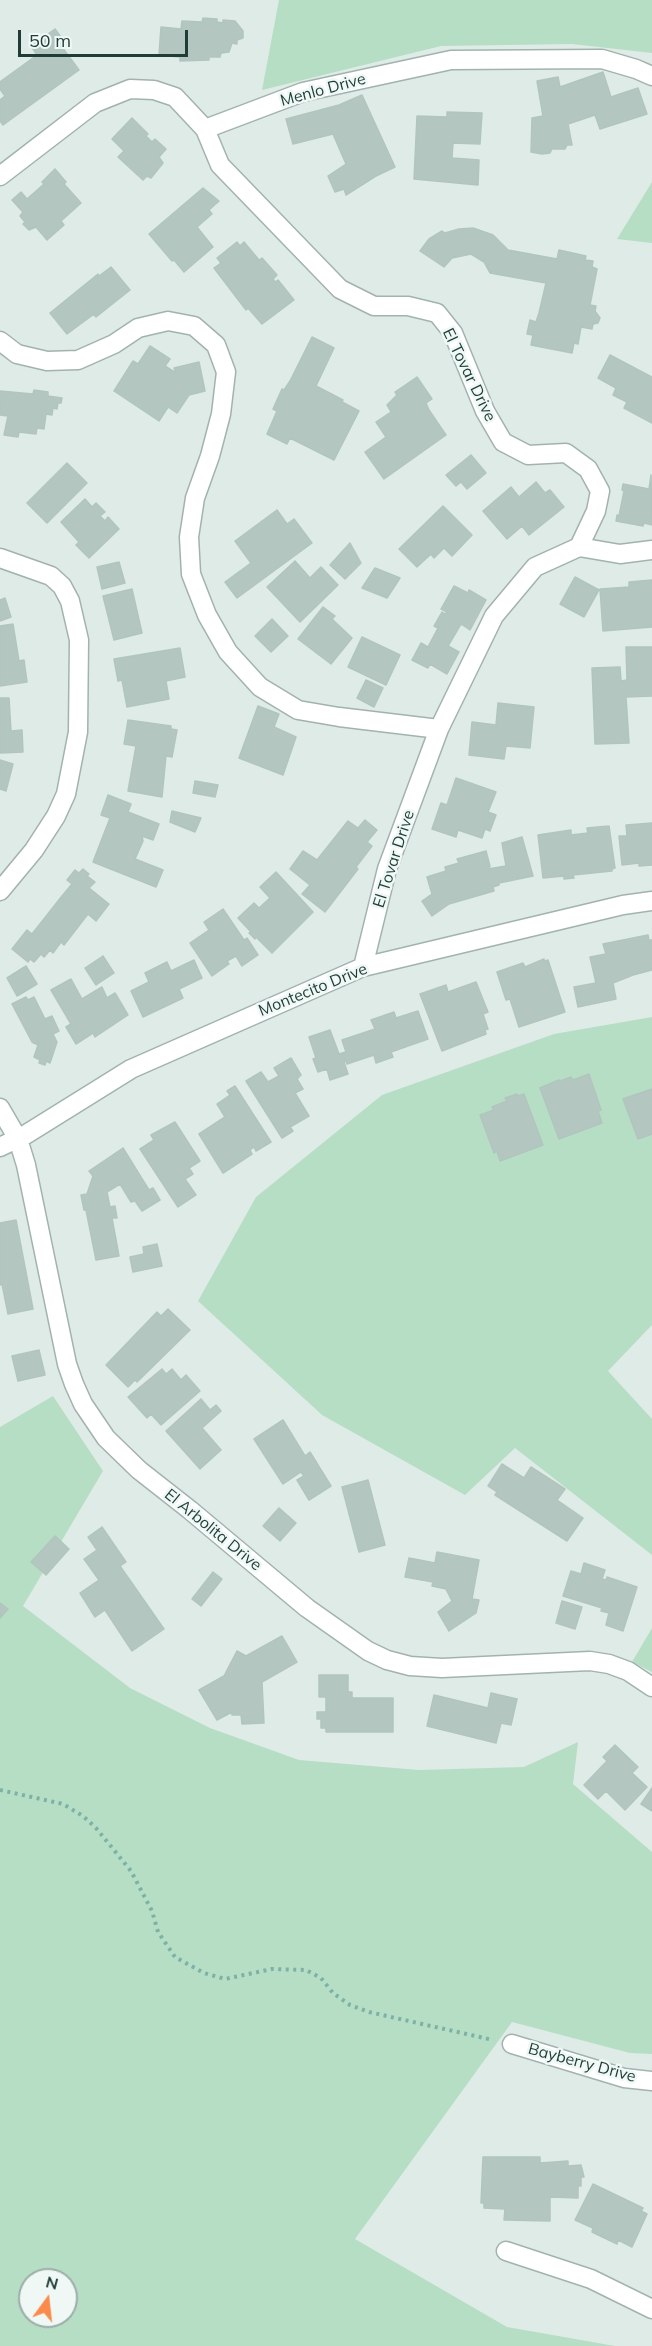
<!DOCTYPE html>
<style>
body{margin:0}
#map{position:relative;width:652px;height:2346px;overflow:hidden;background:#dfebe7;font-family:Mulish,sans-serif}
canvas{display:block}
.north{position:absolute;left:18px;top:2268px;width:60px;height:60px;box-sizing:border-box;background:#eff8f4;border:2px solid #9cada8;border-radius:50%;rotate:15deg;font-size:16px;font-weight:700;line-height:24px;text-align:center;color:#1f3c37}
.north::after{content:'';display:block;margin:auto;width:21px;height:27px;background:#fb8a4d;clip-path:polygon(50% 0,100% 100%,50% 72%,0 100%)}
.scale{position:absolute;left:18px;top:30px;width:170px;height:27px;box-sizing:border-box;border:3px solid #1f3c37;border-top:0;padding-left:8px;font-size:18px;line-height:21px;white-space:nowrap;color:#1f3c37;-webkit-text-stroke:4px #eff8f4;paint-order:stroke}
</style>
<div id="map">
<canvas width="652" height="2346"></canvas>
<div class="north">N</div>
<div class="scale">50 m</div>
</div>
<script>
const ctx = document.querySelector('canvas').getContext('2d');
ctx.lineJoin = 'round';
function fillPath(path, color) {
  ctx.fillStyle = color;
  ctx.fill(path, 'evenodd');
}
function toPath(rows) {
  const path = new Path2D();
  for (const r of rows) {
    path.moveTo(r[0], r[1]);
    for (let i = 2; i < r.length; i += 2) path.lineTo(r[i], r[i + 1]);
  }
  return path;
}
function stroke(path, color, width, dash) {
  ctx.strokeStyle = color;
  ctx.lineWidth = width;
  ctx.lineCap = dash ? 'butt' : 'round';
  ctx.setLineDash(dash || []);
  ctx.stroke(path);
}
function drawText(font, color, halo, rows, align = 'center') {
  ctx.font = font + ' Mulish,sans-serif';
  ctx.lineWidth = 5;
  ctx.setLineDash([]);
  ctx.textBaseline = 'middle';
  ctx.strokeStyle = halo;
  ctx.fillStyle = color;
  for (const [text, x, y, turn = 0] of rows) {
    ctx.save();
    ctx.translate(x, y);
    ctx.rotate((+turn || 0) * Math.PI / 180);
    ctx.textAlign = isNaN(turn) ? turn : align;
    if (halo) ctx.strokeText(text, 0, 0);
    ctx.fillText(text, 0, 0);
    ctx.restore();
  }
}
fillPath(toPath([
 [279,0,652,0,652,53,572,44,441,46,262,90],
 [652,182,652,243,617,239],
 [652,1017,652,1325,608,1371,652,1419,652,1555,515,1448,465,1495,322,1415,198,1301,256,1197,382,1095,554,1034],
 [53,1396,103,1471,23,1606,130,1688,210,1728,299,1760,419,1770,524,1767,578,1742,573,1784,652,1852,652,2054,630,2053,512,2022,355,2239,507,2327,615,2346,0,2346,0,1427],
 [30,2280,66,2280,66,2316,30,2316],
 [652,1628,652,1672,632,1662]
]), '#b6dec5');
const building = toPath([
 [203,18,217,19,217,22,223,23,223,20,235,21,243,31,243,38,237,40,237,44,232,43,229,52,221,53,220,57,209,57,209,60,180,61,180,57,159,55,161,27,181,29,182,21,202,22,203,18],
 [55,29,66,44,62,47,79,70,3,125,0,121,0,100,5,96,0,89,0,82,37,55,31,46,55,29],
 [603,72,611,97,638,88,647,114,600,129,595,115,568,124,572,145,567,145,565,149,552,149,550,153,542,154,531,152,532,118,543,116,537,81,558,77,560,87,603,72],
 [362,95,395,167,376,176,346,195,344,189,335,192,328,176,346,164,333,134,293,144,286,119,339,105,362,95],
 [447,112,482,113,480,144,453,143,452,158,479,160,478,185,414,179,417,116,447,117,447,112],
 [132,118,148,134,146,136,152,142,155,139,166,149,159,157,163,163,151,178,147,176,143,180,118,157,124,151,112,139,132,118],
 [55,169,66,182,64,184,81,203,61,221,64,225,47,240,36,227,29,230,23,224,25,222,20,216,23,212,12,200,21,192,27,199,44,184,42,182,55,169],
 [203,188,219,201,209,210,212,214,197,227,213,247,184,272,174,260,172,261,149,234,203,188],
 [473,228,493,235,508,250,557,259,559,250,586,256,585,260,593,261,592,267,597,269,590,305,596,306,595,311,600,318,598,323,593,324,592,329,581,327,578,344,574,343,572,353,531,345,533,335,527,334,530,320,536,322,539,313,546,283,490,273,484,262,471,254,452,258,444,267,420,251,429,239,442,231,445,233,459,229,473,228],
 [237,242,240,246,244,242,259,260,262,258,277,275,273,279,275,282,278,280,294,300,262,324,248,308,246,310,214,268,221,263,217,258,237,242],
 [111,267,130,290,96,317,94,314,67,334,50,313,98,274,99,276,111,267],
 [312,337,334,348,316,386,343,400,342,402,359,411,334,460,290,438,287,444,267,434,277,411,273,409,282,389,284,390,290,381,312,337],
 [150,346,170,359,165,366,176,373,174,368,199,362,205,391,189,395,177,413,168,407,159,421,114,391,133,361,138,364,150,346],
 [610,355,652,377,652,423,624,408,627,402,613,395,616,388,598,378,610,355],
 [417,377,432,399,426,403,429,410,446,435,384,479,365,452,386,437,376,422,391,412,387,405,397,395,395,392,417,377],
 [34,390,48,392,48,396,62,398,61,403,58,403,57,409,53,408,52,415,46,414,44,429,37,428,36,434,19,432,18,437,4,435,8,416,0,415,0,391,33,394,34,390],
 [471,455,486,473,467,489,461,482,456,486,446,475,471,455],
 [67,463,87,483,47,523,27,503,67,463],
 [651,475,652,525,644,523,643,526,616,521,617,515,619,516,624,491,622,490,623,484,649,489,651,475],
 [536,482,545,493,550,490,564,507,529,535,522,526,507,539,483,511,511,487,519,497,536,482],
 [85,499,92,507,96,503,105,512,100,516,105,521,108,517,119,529,89,558,76,545,79,542,61,522,85,499],
 [443,506,472,535,452,556,444,548,434,558,431,554,417,567,399,549,443,506],
 [277,510,287,524,294,519,312,543,237,598,225,582,251,563,235,541,277,510],
 [350,543,361,563,345,579,330,565,350,543],
 [295,561,310,578,321,567,338,585,300,622,267,587,295,561],
 [119,562,125,583,102,589,97,567,119,562],
 [375,568,400,578,387,598,362,588,375,568],
 [575,577,599,590,584,617,560,604,575,577],
 [652,580,652,627,603,631,600,589,629,587,629,582,652,580],
 [454,586,468,593,469,590,486,600,470,630,461,624,448,646,459,652,447,674,430,664,428,668,412,660,421,643,428,647,438,628,434,626,442,612,445,614,447,612,441,609,454,586],
 [132,589,142,633,114,640,103,596,132,589],
 [5,598,11,617,0,621,0,600,5,598],
 [323,607,335,616,332,619,352,638,331,664,298,639,323,607],
 [272,619,288,636,271,652,255,636,272,619],
 [13,624,19,661,24,660,27,682,0,686,0,626,13,624],
 [362,637,400,655,386,685,348,667,362,637],
 [626,647,652,647,652,696,626,697,629,743,595,744,592,668,620,667,621,681,627,680,626,647],
 [180,648,185,677,166,681,169,699,127,707,122,680,118,681,114,659,180,648],
 [366,680,383,688,374,707,357,698,366,680],
 [0,698,9,698,11,731,22,730,23,752,0,753,0,698],
 [498,703,534,707,530,748,506,746,504,759,469,755,472,722,496,725,498,703],
 [258,706,279,714,274,727,296,737,283,775,239,758,258,706],
 [128,720,171,726,171,729,177,730,172,757,166,756,162,797,128,791,136,746,124,744,128,720],
 [0,760,13,764,6,791,0,789,0,760],
 [456,778,496,792,488,812,496,815,490,831,485,829,482,838,458,830,456,837,432,829,441,803,447,805,456,778],
 [195,781,218,785,215,797,193,793,195,781],
 [108,795,131,804,128,812,159,824,153,840,142,836,143,841,135,859,163,870,156,887,93,862,110,818,101,815,108,795],
 [172,811,201,818,195,832,170,822,172,811],
 [365,820,377,830,367,842,372,846,356,867,358,869,325,912,302,894,310,885,290,869,303,851,317,860,348,821,358,828,365,820],
 [652,823,652,865,639,866,639,863,622,865,619,836,627,836,626,825,652,823],
 [609,826,615,868,612,869,612,871,573,875,574,878,564,879,564,876,543,878,538,835,571,830,571,835,588,833,587,828,609,826],
 [522,837,533,876,499,883,499,885,493,887,494,891,449,904,432,916,422,901,432,894,427,877,446,871,445,867,459,863,457,859,486,851,490,866,488,869,506,866,502,843,522,837],
 [83,869,89,874,87,876,95,882,89,888,109,904,96,921,88,914,64,945,61,942,53,953,50,950,44,957,41,954,34,962,30,959,28,962,12,949,27,930,32,934,62,896,72,884,67,880,75,870,79,873,83,869],
 [276,872,313,912,272,953,256,937,255,939,249,933,251,932,238,918,254,903,259,908,270,898,260,887,276,872],
 [223,909,244,940,247,938,258,955,242,966,236,956,227,961,229,964,212,976,190,943,209,930,204,922,223,909],
 [648,935,649,940,652,940,652,970,633,975,613,983,616,999,578,1007,574,987,596,983,590,957,606,954,603,944,648,935],
 [103,956,114,973,96,985,85,968,103,956],
 [544,959,544,961,548,960,565,1012,519,1027,510,999,506,1000,497,972,523,963,525,967,544,959],
 [194,960,202,978,179,989,183,998,143,1017,131,991,149,982,145,973,167,962,171,971,194,960],
 [26,966,37,984,17,996,7,978,26,966],
 [71,979,82,999,102,987,107,998,115,993,128,1015,95,1037,93,1033,76,1044,66,1027,71,1024,51,990,71,979],
 [476,982,488,1012,483,1014,488,1029,485,1030,486,1034,442,1051,420,994,446,985,448,992,476,982],
 [26,997,28,1000,34,997,45,1019,52,1016,59,1031,53,1034,57,1042,50,1063,46,1061,45,1065,39,1063,40,1060,34,1057,38,1045,32,1042,12,1004,26,997],
 [418,1011,428,1039,391,1052,393,1057,376,1063,374,1055,347,1064,346,1061,344,1062,348,1074,330,1080,327,1069,318,1072,313,1059,316,1058,309,1037,330,1030,339,1054,346,1052,342,1040,375,1029,371,1020,394,1012,396,1018,418,1011],
 [291,1058,301,1075,297,1079,303,1089,295,1093,309,1116,290,1127,293,1131,282,1138,246,1081,261,1072,268,1082,279,1076,274,1068,291,1058],
 [589,1074,601,1110,598,1111,602,1123,559,1139,540,1088,559,1080,560,1081,571,1077,573,1080,589,1074],
 [235,1086,271,1142,256,1151,254,1147,250,1150,252,1154,223,1173,199,1134,225,1117,217,1104,230,1095,227,1091,235,1086],
 [652,1089,652,1134,638,1139,623,1099,652,1089],
 [517,1094,518,1096,524,1094,543,1145,500,1161,497,1151,494,1153,480,1115,494,1110,492,1107,507,1101,505,1098,517,1094],
 [175,1122,200,1161,189,1168,193,1174,185,1179,196,1195,178,1207,140,1149,154,1140,151,1135,175,1122],
 [123,1148,149,1190,153,1188,160,1200,142,1211,135,1201,131,1202,120,1184,107,1192,110,1207,115,1206,117,1218,112,1218,119,1256,96,1260,86,1210,84,1210,81,1195,87,1194,93,1176,89,1171,123,1148],
 [16,1220,33,1309,8,1314,2,1284,0,1285,0,1223,16,1220],
 [157,1244,162,1266,133,1272,130,1257,144,1254,143,1247,157,1244],
 [168,1309,190,1330,137,1382,135,1380,128,1387,106,1365,157,1312,161,1316,168,1309],
 [39,1350,45,1375,18,1381,12,1356,39,1350],
 [162,1369,166,1374,172,1369,181,1380,186,1375,200,1391,161,1425,151,1414,147,1418,128,1397,162,1369],
 [201,1399,210,1410,216,1405,221,1411,202,1428,221,1450,200,1469,166,1431,201,1399],
 [283,1420,305,1456,310,1452,331,1486,309,1500,297,1480,304,1476,301,1472,283,1484,254,1439,283,1420],
 [502,1464,524,1478,531,1467,565,1489,557,1500,583,1518,567,1541,495,1495,497,1492,488,1486,502,1464],
 [368,1480,385,1545,359,1552,342,1487,368,1480],
 [279,1508,296,1523,280,1541,263,1526,279,1508],
 [102,1527,126,1562,120,1566,164,1629,132,1651,105,1610,95,1617,80,1593,99,1580,84,1559,97,1550,88,1537,102,1527],
 [55,1536,69,1549,46,1575,31,1562,55,1536],
 [437,1552,479,1560,472,1599,479,1600,476,1613,449,1631,438,1612,452,1601,446,1589,432,1586,433,1582,405,1577,409,1558,435,1563,437,1552],
 [584,1563,605,1570,602,1579,606,1580,607,1577,637,1587,623,1631,606,1625,609,1613,601,1611,602,1608,563,1596,571,1571,581,1574,584,1563],
 [213,1572,222,1579,201,1606,192,1599,213,1572],
 [562,1601,582,1607,575,1629,556,1623,562,1601],
 [0,1603,8,1609,0,1618,0,1603],
 [282,1636,297,1662,262,1682,264,1723,242,1724,241,1715,232,1715,232,1712,217,1720,199,1690,224,1676,237,1651,246,1656,282,1636],
 [319,1675,348,1675,348,1692,352,1692,352,1698,393,1698,393,1732,326,1732,326,1728,321,1728,321,1719,317,1719,317,1712,326,1712,326,1697,319,1697,319,1675],
 [491,1693,517,1699,511,1725,501,1723,496,1743,427,1726,434,1695,488,1708,491,1693],
 [615,1745,638,1767,632,1773,647,1787,625,1810,606,1791,598,1799,584,1785,607,1761,603,1757,615,1745],
 [652,1788,652,1811,641,1804,652,1788],
 [483,2157,540,2157,540,2163,568,2161,568,2166,581,2165,584,2177,581,2177,581,2186,578,2186,578,2198,550,2197,550,2221,504,2220,505,2209,484,2208,484,2203,481,2203,483,2157],
 [593,2184,643,2208,641,2211,647,2214,632,2247,618,2240,617,2244,592,2232,593,2228,575,2220,593,2184]
]);
fillPath(building, '#b4c6c0');
stroke(building, '#b1c5bf', 1.5);
const minor = toPath([
 [205,129,220,165,340,289,374,306,408,306,437,313,453,333,485,411,503,442,528,455,566,453,588,469,600,491,596,511,579,547,535,567,494,616,439,729,387,869,363,967],
 [0,176,95,103,130,89,154,90,175,97,205,129,303,92,451,60,602,59,636,69,652,76],
 [0,341,17,354,47,361,78,360,114,344,138,328,168,321,194,326,216,345,226,372,221,414,210,456,195,498,189,537,191,574,207,615,228,652,260,687,298,710,339,717,439,729],
 [579,547,620,554,652,550],
 [0,558,51,576,62,586,70,601,79,640,78,732,66,794,56,816,34,850,0,891],
 [0,1108,18,1139,26,1165,67,1364,74,1384,83,1404,106,1438,139,1470,190,1510,307,1608,368,1651,387,1660,410,1666,442,1668,590,1661,609,1664,628,1671,652,1687],
 [0,1147,25,1135,131,1069,363,967,623,905,652,901],
 [512,2044,624,2078,652,2081],
 [506,2251,591,2279,652,2309]
]);
stroke(minor, '#a2b3af', 21);
stroke(toPath([
 [0,1790,63,1804,83,1816,96,1828,131,1871,152,1911,158,1932,175,1957,204,1973,225,1979,272,1969,306,1970,321,1978,333,1993,350,2005,369,2012,493,2040]
]), '#7db1a6', 4, [3, 4.5]);
stroke(minor, '#fff', 18);
drawText('16px', '#1f3c37', '#eff8f4', [
 ["Menlo Drive",323,90,-15],
 ["El Tovar Drive",469,375,64],
 ["El Tovar Drive",394,859,-72],
 ["Montecito Drive",313,990,-22],
 ["El Arbolita Drive",213,1530,39],
 ["Bayberry Drive",582,2063,15]
]);
</script>
